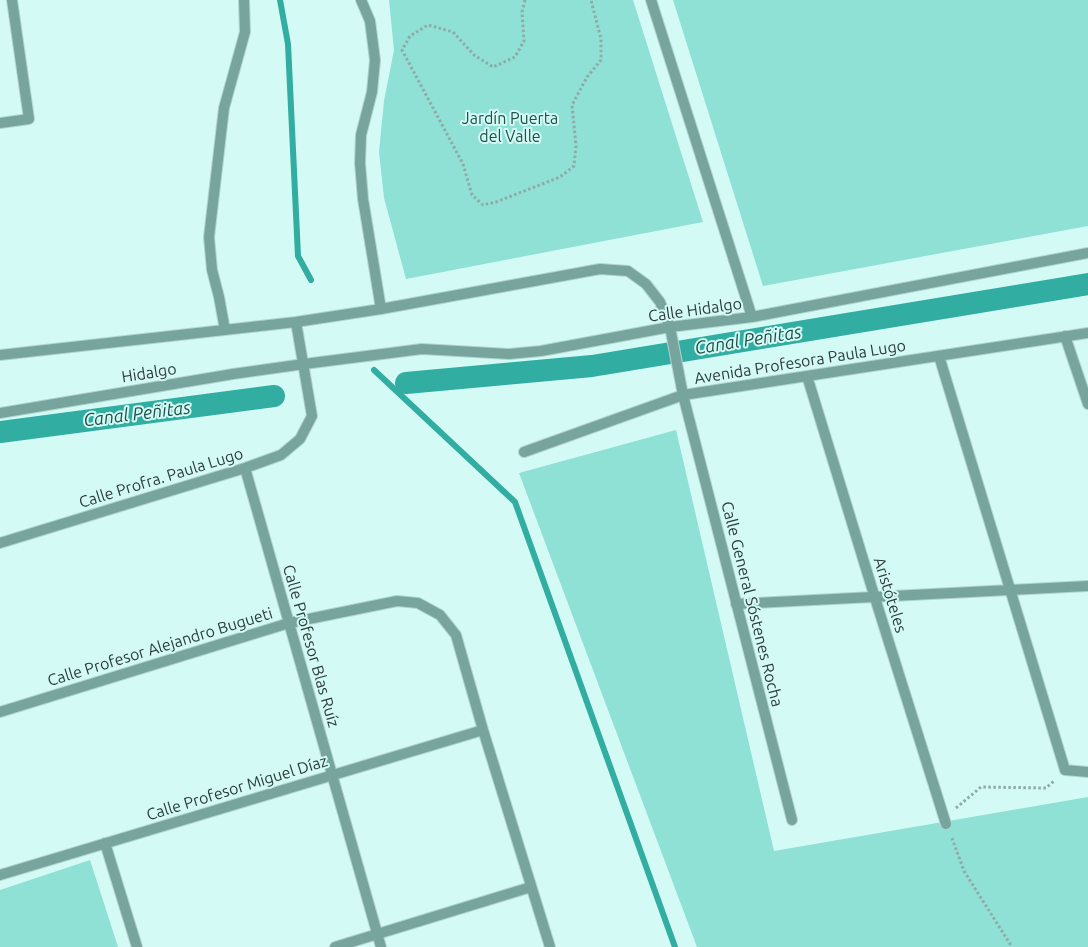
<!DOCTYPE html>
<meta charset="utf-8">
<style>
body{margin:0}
canvas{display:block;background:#d3faf4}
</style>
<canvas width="1088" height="947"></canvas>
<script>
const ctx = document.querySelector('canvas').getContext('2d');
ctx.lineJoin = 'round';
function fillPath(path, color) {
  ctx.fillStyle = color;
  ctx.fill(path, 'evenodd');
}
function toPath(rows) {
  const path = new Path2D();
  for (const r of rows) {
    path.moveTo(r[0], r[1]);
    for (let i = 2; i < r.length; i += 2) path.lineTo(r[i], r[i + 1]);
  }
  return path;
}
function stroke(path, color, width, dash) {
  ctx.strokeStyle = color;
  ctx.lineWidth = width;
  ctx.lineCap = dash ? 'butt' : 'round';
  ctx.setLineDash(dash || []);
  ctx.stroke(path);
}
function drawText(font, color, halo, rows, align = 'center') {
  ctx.font = font + ' Ubuntu,sans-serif';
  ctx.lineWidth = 4;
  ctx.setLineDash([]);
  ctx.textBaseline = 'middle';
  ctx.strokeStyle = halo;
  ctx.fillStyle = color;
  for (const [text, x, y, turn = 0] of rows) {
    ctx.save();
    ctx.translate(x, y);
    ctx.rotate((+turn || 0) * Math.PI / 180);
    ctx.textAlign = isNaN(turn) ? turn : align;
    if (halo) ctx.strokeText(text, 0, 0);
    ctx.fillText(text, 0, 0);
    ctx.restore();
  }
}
fillPath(toPath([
 [389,0,633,0,703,222,406,279,384,198,379,152,384,101,394,50],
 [673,0,1088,0,1088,226,763,286],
 [676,430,774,851,1088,797,1088,947,697,947,519,473],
 [90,860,118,947,0,947,0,890]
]), '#8fe0d5');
stroke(toPath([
 [280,0,288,44,298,256,311,280],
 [374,370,515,502,675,947]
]), '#31ada1', 6);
stroke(toPath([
 [406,383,592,366,1088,284],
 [0,432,274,396]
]), '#31ada1', 22);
const minor = toPath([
 [361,0,370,21,375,60,372,92,361,135,360,163,363,199,381,309],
 [651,0,752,317],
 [0,123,29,119,12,0],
 [225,330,219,297,212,270,209,237,224,108,245,32,244,0],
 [1065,336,1088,404],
 [0,355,296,322,381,309,600,269,628,271,646,284,660,302,670,327,683,395,792,820],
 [939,356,1065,770,1088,772],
 [807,376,875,598,946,824],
 [0,413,233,374,304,364,422,349,509,354,541,351,670,327,752,317,1088,253],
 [524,452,683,395,1088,333],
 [245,468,381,947],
 [0,543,245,468,281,455,300,439,312,416,296,322],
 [736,604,1088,586],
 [0,712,289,623,397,601,418,603,440,615,456,635,483,730,550,947],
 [105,843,137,947],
 [0,875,483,730],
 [335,947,531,887]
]);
stroke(minor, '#b2d4cf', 12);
stroke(toPath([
 [525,0,522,12,524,41,515,57,493,67,474,55,453,32,428,25,410,36,402,50,463,164,472,195,483,205,496,202,560,177,574,166,576,146,572,105,587,77,601,60,601,39,591,0],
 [956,808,981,787,1046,788,1054,781],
 [952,838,964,871,1012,947]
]), '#8eaba6', 3, [2.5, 2.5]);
stroke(minor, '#78a49e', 10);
drawText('16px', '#1d504a', '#d3faf4', [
 ["Jardín Puerta",510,119],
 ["del Valle",510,137]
]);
drawText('16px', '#2d3c3a', '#d3faf4', [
 ["Calle Hidalgo",695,310,-8],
 ["Avenida Profesora Paula Lugo",800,362,-9],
 ["Hidalgo",149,373,-9],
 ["Calle Profra. Paula Lugo",161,478,-17],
 ["Aristóteles",890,595,73],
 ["Calle General Sóstenes Rocha",752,604,76],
 ["Calle Profesor Blas Ruíz",311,646,74],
 ["Calle Profesor Alejandro Bugueti",160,647,-17],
 ["Calle Profesor Miguel Díaz",237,788,-17]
]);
drawText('italic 18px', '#1c4f49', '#d3faf4', [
 ["Canal Peñitas",748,340,-9],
 ["Canal Peñitas",137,414,-7]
]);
</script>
